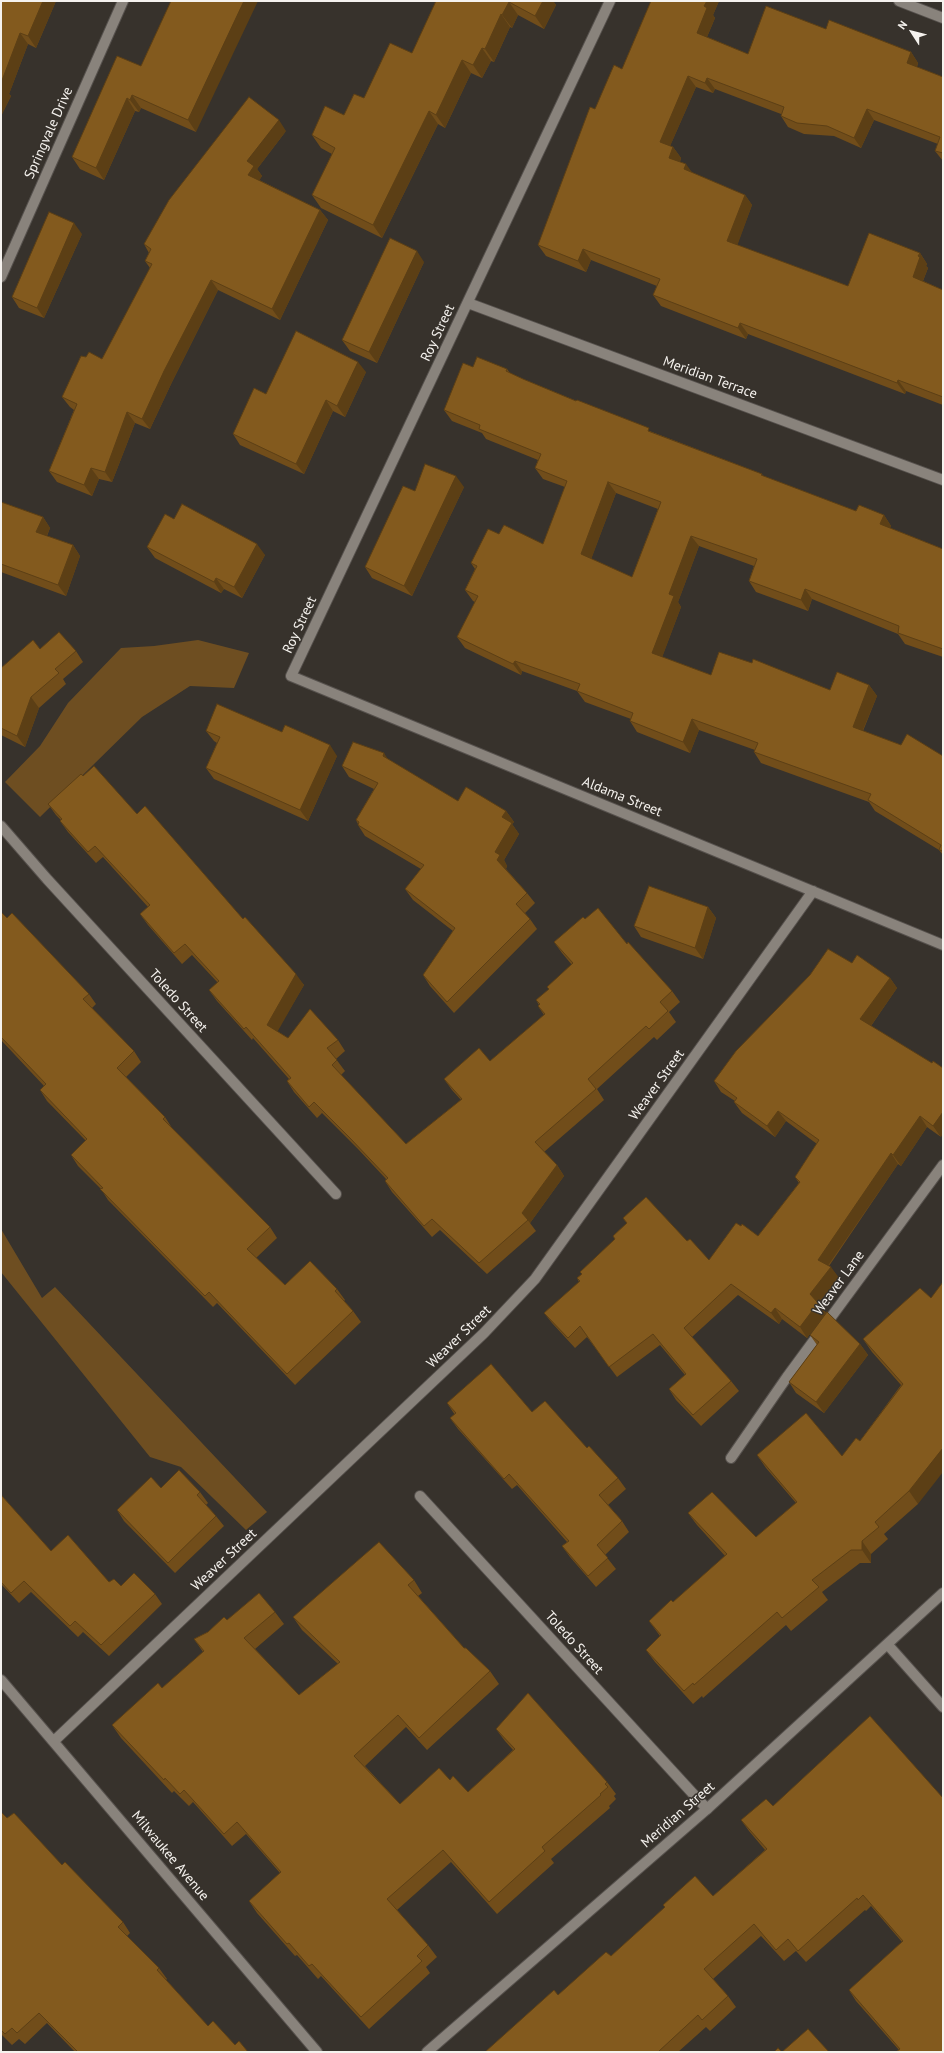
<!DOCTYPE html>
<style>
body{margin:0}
#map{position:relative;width:944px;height:2053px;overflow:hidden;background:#37322c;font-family:"PT Sans",sans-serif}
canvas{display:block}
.frame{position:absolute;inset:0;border:2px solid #f5f2ee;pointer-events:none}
.north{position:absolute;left:892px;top:12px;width:40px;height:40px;-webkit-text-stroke:3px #37322c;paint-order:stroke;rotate:306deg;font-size:11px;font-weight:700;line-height:16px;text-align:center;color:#f5f2ee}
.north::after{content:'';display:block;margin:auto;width:14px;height:18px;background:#f5f2ee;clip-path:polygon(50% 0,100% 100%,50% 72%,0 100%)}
</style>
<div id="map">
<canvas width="944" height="2053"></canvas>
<div class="frame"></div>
<div class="north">N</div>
</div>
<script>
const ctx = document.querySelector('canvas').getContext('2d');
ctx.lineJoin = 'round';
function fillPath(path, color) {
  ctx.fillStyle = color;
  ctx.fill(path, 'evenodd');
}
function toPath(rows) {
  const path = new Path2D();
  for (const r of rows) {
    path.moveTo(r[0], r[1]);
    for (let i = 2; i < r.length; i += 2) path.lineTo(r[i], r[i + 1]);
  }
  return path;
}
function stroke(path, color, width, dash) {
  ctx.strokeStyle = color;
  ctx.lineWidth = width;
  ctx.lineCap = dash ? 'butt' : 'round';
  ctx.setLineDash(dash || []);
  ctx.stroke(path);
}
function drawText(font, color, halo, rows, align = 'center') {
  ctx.font = font + ' "PT Sans",sans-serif';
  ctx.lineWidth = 3;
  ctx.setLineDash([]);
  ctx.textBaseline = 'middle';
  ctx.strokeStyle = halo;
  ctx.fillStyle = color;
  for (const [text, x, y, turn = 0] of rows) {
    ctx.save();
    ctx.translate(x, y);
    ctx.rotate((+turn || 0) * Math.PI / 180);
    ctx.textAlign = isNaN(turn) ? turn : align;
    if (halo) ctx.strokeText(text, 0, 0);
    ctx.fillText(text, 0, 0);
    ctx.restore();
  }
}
fillPath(toPath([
 [198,640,249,653,234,688,190,686,142,717,40,817,5,782,40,746,68,703,121,648,154,646],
 [1,1229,42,1298,55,1287,267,1512,246,1530,181,1467,150,1457,1,1272]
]), '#6e4e21');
const minor = toPath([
 [610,1,291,676,943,945],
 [899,1,943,18],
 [1,277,123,1],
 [468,303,943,480],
 [1,826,47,879,336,1194],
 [731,1458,787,1377,943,1165],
 [420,1496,707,1809],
 [888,1645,943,1707],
 [1,1680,317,2052],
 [54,1741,484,1333,535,1279,813,891]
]);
const tertiary = toPath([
 [427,2052,707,1809,943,1593]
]);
stroke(minor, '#56514d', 12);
stroke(tertiary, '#56514d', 12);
stroke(minor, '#89837c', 10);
stroke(tertiary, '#89837c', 10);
fillPath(toPath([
 [1,1,56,1,36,48,28,44,9,94,11,96,1,116],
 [171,1,196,132,141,108,139,112,135,111,104,180,80,169,72,157,141,66],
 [436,1,553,1,556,5,544,29,518,15,512,28,510,27,494,62,491,61,482,78,471,73,445,128,438,124,382,238,321,208,312,195,332,154,321,148,312,135,344,115,364,98,412,53],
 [651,1,719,1,713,15,715,18,707,37,748,54,826,29,911,52,918,63,917,67,943,77,943,161,935,151,938,144,874,120,861,148,834,136,804,134,788,127,781,116,781,114,715,89,713,93,696,87,670,146,673,147,681,158,680,162,691,172,745,195,752,205,737,245,848,286,920,253,927,264,926,266,928,268,923,281,943,290,943,405,906,391,905,394,748,334,746,339,661,306,653,295,657,286,591,260,586,272,546,256,538,245,595,109,622,69],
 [286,131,257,169,262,176,259,180,320,210,328,220,280,320,218,290,172,382,150,429,135,423,112,482,99,479,92,496,57,482,49,471,74,410,70,407,62,397,86,357,102,359,150,268,145,261,149,253,144,244],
 [82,234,44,318,19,308,12,297],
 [424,262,377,363,350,351,342,340],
 [473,367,507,369,510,373,523,379,652,432,762,474,763,476,856,511,884,515,891,526,890,528,943,549,943,657,905,644,898,634,812,599,808,611,756,592,749,581,754,566,699,546,678,602,681,607,662,657,711,675,830,690,869,685,877,696,863,731,901,745,943,756,943,855,939,850,875,811,869,802,761,763,754,752,755,750,699,730,690,753,637,732,630,721,631,719,585,702,577,691,522,671,521,675,465,648,457,637,475,602,473,601,465,590,475,569,471,563,499,534,543,544,565,487,543,479,535,468,538,460,486,439,482,433,452,421,444,410],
 [616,493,658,509,632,577,591,559],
 [366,372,345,417,333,411,304,474,240,445,233,434,266,394],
 [464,487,412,596,372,578,365,567,415,491],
 [1,502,43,517,50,528,47,536,73,545,80,556,66,596,1,572],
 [174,519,265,555,242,598,224,589,221,593,155,558,147,547],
 [40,649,76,651,83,662,63,679,66,684,39,708,25,747,1,735,1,668],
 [206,731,337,756,308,821,214,779,206,768,217,743,214,741],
 [388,759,458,801,506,811,514,822,512,824,519,834,504,860,507,866,506,869,527,893,535,903,525,913,530,919,537,929,454,1013,430,986,423,975,453,931,413,900,405,889,421,869,365,836,358,825,358,824,356,820,374,789,349,777,342,766],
 [83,776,137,814,243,919,304,985,277,1031,288,1038,338,1040,345,1051,336,1059,345,1071,341,1075,406,1144,461,1100,452,1090,444,1079,490,1061,544,1015,538,1006,539,1005,536,1000,549,990,547,987,572,965,562,953,554,942,585,919,627,944,672,991,680,1002,669,1012,676,1022,657,1040,654,1037,597,1089,604,1100,544,1152,557,1165,564,1176,530,1223,536,1231,487,1274,440,1230,432,1237,392,1192,385,1181,386,1179,358,1149,322,1113,317,1118,294,1092,287,1081,289,1079,253,1038,252,1040,217,1001,209,990,218,983,192,955,182,964,148,925,140,914,148,907,103,857,96,863,68,832,60,821,61,820,56,815,48,804],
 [708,907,716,918,703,959,641,937,634,926],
 [1,912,89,994,96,1004,92,1008,134,1051,141,1062,126,1077,165,1117,172,1128,270,1227,277,1238,256,1258,285,1285,337,1289,345,1300,344,1301,353,1311,361,1322,295,1385,217,1303,213,1307,108,1200,101,1189,78,1166,71,1155,86,1141,47,1101,40,1090,44,1086,1,1040],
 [852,963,890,978,897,988,871,1026,941,1137,927,1127,901,1166,898,1164,829,1266,839,1278,818,1303,826,1313,807,1338,782,1319,779,1324,738,1295,692,1337,731,1381,739,1391,701,1426,676,1400,669,1389,685,1375,660,1345,617,1377,587,1337,575,1348,552,1323,544,1313,579,1282,577,1278,582,1274,615,1239,613,1236,627,1223,623,1218,687,1241,709,1260,741,1226,758,1236,799,1183,795,1177,817,1144,786,1121,775,1137,742,1113,734,1102,735,1101,721,1092,714,1081],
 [920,1288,918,1504,884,1534,888,1539,871,1554,871,1563,860,1563,822,1592,828,1600,791,1631,786,1625,703,1698,702,1696,693,1704,655,1662,646,1650,660,1636,649,1621,673,1602,725,1556,697,1525,688,1513,756,1537,796,1503,766,1468,757,1455,842,1456,860,1441,901,1385,872,1352,863,1339],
 [810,1335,860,1344,868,1355,824,1413,796,1393,789,1382,817,1345],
 [447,1403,532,1412,587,1448,618,1478,626,1489,608,1505,622,1521,629,1532,605,1555,616,1569,596,1587,570,1557,562,1546,567,1542,517,1485,512,1489,458,1429,450,1418,455,1415],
 [161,1488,200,1492,208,1503,206,1505,216,1516,224,1526,175,1573,124,1521,117,1510],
 [1,1497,51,1551,109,1582,121,1586,155,1594,162,1604,109,1656,83,1632,78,1637,31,1592,19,1603,1,1584],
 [414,1580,422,1593,418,1596,464,1648,490,1671,499,1684,427,1750,406,1727,365,1766,400,1804,450,1780,468,1792,513,1750,505,1741,496,1729,607,1782,616,1794,614,1796,616,1799,609,1806,610,1808,551,1859,554,1863,497,1914,451,1862,397,1910,428,1945,437,1957,426,1967,430,1973,369,2029,321,1976,318,1979,297,1955,295,1956,257,1913,249,1901,280,1873,246,1834,232,1846,193,1802,189,1806,174,1791,172,1793,121,1738,112,1725,162,1688,203,1652,194,1639,208,1632,227,1620,275,1612,284,1624,255,1649,299,1695,338,1664,302,1630,293,1617],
 [943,1798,943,2052,899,2050,856,2001,849,1990,902,1942,871,1906,866,1911,865,1910,806,1962,796,1951,784,1961,761,1936,713,1979,728,1996,736,2007,710,2031,706,2027,678,2052,485,2052,558,1995,611,1956,665,1908,663,1905,713,1896,765,1850,749,1831,741,1820,773,1806],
 [1,1812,7,1818,62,1865,123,1922,130,1933,127,1936,159,1968,167,1979,166,1980,208,2026,235,2045,248,2052,75,2052,47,2023,25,2044,19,2039,12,2045,1,2034]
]), '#714d1a');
fillPath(toPath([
 [43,1,56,1,36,48,28,36],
 [244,1,258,1,196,132,188,120],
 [543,1,553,1,556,5,544,29,535,16],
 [707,1,719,1,713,15,715,18,704,44,697,33,704,6],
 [509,2,518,15,512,28,502,15],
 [501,14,510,27,494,62,485,49],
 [20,33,28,44,9,94,11,96,1,116,1,83],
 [482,48,491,61,482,78,473,65],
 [911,52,918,63,914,74,907,63],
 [462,60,471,73,445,128,436,115],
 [688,76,696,87,667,153,660,142],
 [707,78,715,89,713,93,705,83],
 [132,95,141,108,139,112,130,100],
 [127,98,135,111,104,180,96,168],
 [867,109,874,120,861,148,854,138],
 [429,111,438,124,382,238,373,225],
 [279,120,286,131,257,169,262,176,256,186,248,175,247,161],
 [673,147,681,158,677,169,669,158],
 [686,164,694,175,684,169],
 [745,195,752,205,735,252,727,241],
 [320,210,328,220,280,320,272,309],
 [74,223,82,234,44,318,37,308],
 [583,249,591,260,586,272,578,261],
 [417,251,424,262,377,363,369,352],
 [920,253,927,264,926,266,928,268,920,288,913,277],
 [211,280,218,290,172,382,150,429,142,419,164,371],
 [740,323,748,334,746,339,738,328],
 [358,362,366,372,345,417,337,406],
 [898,380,906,391,905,394,897,383],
 [326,400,333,411,304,474,296,464],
 [127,412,135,423,112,482,105,472],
 [91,468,99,479,92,496,84,485],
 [456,476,464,487,412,596,404,586],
 [608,482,616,493,589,565,581,554],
 [884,515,891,526,888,535,880,524],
 [43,517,50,528,44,542,36,532],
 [691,536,699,546,678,602,681,607,660,663,652,653,669,594],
 [257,544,265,555,242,598,234,587],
 [73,545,80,556,66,596,58,585],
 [216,578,224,589,221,593,214,582],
 [805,589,812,599,808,611,801,600],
 [515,661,522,671,521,675,513,664],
 [869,685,877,696,860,737,853,727],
 [31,697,39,708,25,747,17,736],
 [692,719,699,730,690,753,683,742],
 [330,745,337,756,308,821,300,810],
 [384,753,391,764,383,756],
 [506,811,514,822,512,824,519,834,504,860,507,866,505,871,497,860,495,852,502,817],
 [708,907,716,918,703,959,695,948],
 [296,974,304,985,275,1036,267,1025],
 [890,978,897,988,868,1030,860,1019],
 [778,1111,786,1121,775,1137,767,1126],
 [943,1112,943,1134,941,1137,933,1126],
 [920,1116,927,1127,901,1166,893,1155],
 [891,1153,898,1164,825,1270,818,1260],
 [557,1165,564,1176,530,1223,522,1213],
 [831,1267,839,1278,818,1303,826,1313,807,1338,800,1327,810,1294],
 [775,1308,782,1319,779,1324,771,1313],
 [860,1344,868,1355,824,1413,816,1402],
 [943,1448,943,1472,918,1504,909,1491],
 [862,1541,871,1554,871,1563,862,1550]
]), '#5c3f15');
const building = toPath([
 [1,1,43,1,28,36,20,33,1,83,1,1],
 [171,1,244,1,188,120,132,95,130,100,127,98,96,168,72,157,117,56,141,66,171,1],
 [436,1,543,1,535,16,509,2,502,15,501,14,485,49,482,48,473,65,462,60,436,115,429,111,373,225,312,195,335,148,312,135,325,106,344,115,354,94,364,98,390,43,412,53,436,1],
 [651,1,707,1,704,6,707,8,697,33,748,54,766,6,826,29,829,20,911,52,907,63,943,77,943,153,935,151,940,137,867,109,854,138,827,126,797,123,781,116,784,107,707,78,705,83,688,76,660,142,673,147,669,158,686,164,684,169,745,195,727,241,848,286,869,233,920,253,918,256,920,257,913,277,943,290,943,397,898,380,897,383,740,323,738,328,653,295,660,279,583,249,578,261,538,245,590,107,595,109,614,65,622,69,651,1],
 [249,97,279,120,247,161,254,166,248,175,320,210,272,309,211,280,164,371,142,419,127,412,105,472,91,468,84,485,49,471,77,404,62,397,81,356,86,357,89,352,102,359,152,264,145,261,151,249,144,244,169,200,249,97],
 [49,212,74,223,37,308,12,297,49,212],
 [390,238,417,251,369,352,342,340,390,238],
 [296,331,358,362,337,406,326,400,296,464,233,434,254,388,266,394,296,331],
 [477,357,507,369,506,371,523,379,576,401,577,400,649,428,648,431,762,474,761,475,856,511,859,505,884,515,880,524,943,549,943,649,898,633,899,626,805,589,801,600,749,581,757,559,691,536,669,594,674,596,652,653,711,675,719,652,752,663,753,659,830,690,837,672,869,685,853,727,901,745,907,734,943,756,943,851,939,850,941,845,868,800,871,794,754,752,758,743,692,719,683,742,630,721,633,713,577,691,580,684,515,661,513,664,457,637,478,596,465,590,477,566,471,563,488,529,499,534,504,525,543,544,567,481,535,468,541,454,479,429,480,425,444,410,463,363,473,367,477,357],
 [608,482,661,502,632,577,581,554,608,482],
 [425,464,456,476,404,586,365,567,403,486,415,491,425,464],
 [1,502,43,517,36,532,73,545,58,585,1,564,1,502],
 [182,504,257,544,234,587,216,578,214,582,147,547,165,514,174,519,182,504],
 [59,632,76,651,55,669,59,673,31,697,17,736,1,728,1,668,33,640,40,649,59,632],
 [217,704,282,732,285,725,330,745,300,810,206,768,220,737,206,731,217,704],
 [353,742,384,753,383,756,458,801,466,787,506,811,502,817,512,823,495,852,500,855,497,860,527,893,516,904,530,919,447,1002,423,975,455,928,405,889,424,865,358,825,359,822,356,820,378,783,342,766,353,742],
 [94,766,137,814,145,806,243,919,245,917,296,974,267,1025,288,1038,310,1009,338,1040,327,1048,337,1060,332,1065,406,1144,462,1099,444,1079,479,1048,490,1061,545,1014,538,1006,540,1004,536,1000,549,989,547,987,573,963,554,942,583,917,585,919,598,908,627,944,628,942,672,991,660,1002,668,1011,649,1029,646,1026,588,1079,596,1089,535,1142,557,1165,522,1213,528,1220,479,1263,432,1219,424,1226,385,1181,388,1178,350,1138,314,1102,309,1107,287,1081,291,1078,246,1027,244,1029,209,990,219,981,185,944,174,953,140,914,150,905,95,846,88,852,60,821,62,819,48,804,81,774,83,776,94,766],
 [649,886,708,907,695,948,634,926,649,886],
 [1,912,7,918,12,913,89,994,83,999,134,1051,117,1068,165,1117,163,1119,270,1227,247,1249,285,1285,310,1261,337,1289,335,1291,353,1311,287,1374,209,1292,205,1296,100,1189,103,1188,71,1155,87,1139,40,1090,46,1084,1,1037,1,912],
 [828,949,852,963,857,955,890,978,860,1019,932,1063,933,1061,943,1068,943,1112,933,1126,920,1116,893,1155,891,1153,818,1260,831,1267,810,1294,818,1303,800,1327,775,1308,771,1313,731,1284,684,1328,731,1381,693,1415,669,1389,686,1374,653,1334,609,1367,580,1326,568,1338,544,1313,580,1281,577,1278,582,1274,580,1272,615,1239,613,1236,627,1223,623,1218,646,1197,687,1241,690,1239,709,1260,736,1223,741,1226,742,1224,758,1236,800,1182,795,1177,819,1140,778,1111,767,1126,734,1102,737,1098,714,1081,736,1051,810,975,828,949],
 [943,1282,943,1448,909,1491,875,1522,879,1527,862,1541,862,1550,851,1550,812,1580,819,1587,782,1618,777,1612,694,1685,693,1683,684,1691,646,1650,661,1635,649,1621,671,1600,673,1602,727,1554,688,1513,712,1492,756,1537,797,1502,757,1455,806,1413,842,1456,856,1438,860,1441,903,1384,863,1339,920,1288,931,1298,943,1282],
 [827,1312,860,1344,816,1402,789,1382,819,1342,810,1335,827,1312],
 [491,1364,532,1412,545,1401,587,1448,589,1446,618,1478,599,1495,622,1521,597,1545,608,1558,588,1576,562,1546,569,1541,509,1474,504,1479,450,1418,456,1413,447,1403,491,1364],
 [179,1470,200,1492,197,1495,216,1516,168,1563,117,1510,151,1477,161,1488,179,1470],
 [2,1496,51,1551,68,1535,109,1582,114,1579,121,1586,134,1573,155,1594,101,1645,75,1621,70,1626,24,1581,11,1593,1,1582,1,1497,2,1496],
 [379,1542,414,1580,408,1585,464,1648,466,1648,490,1671,419,1738,398,1715,354,1756,400,1804,439,1768,450,1780,453,1776,468,1792,515,1749,496,1729,528,1693,607,1782,605,1784,608,1787,600,1794,601,1795,542,1847,545,1851,489,1902,443,1850,387,1899,428,1945,417,1956,422,1961,361,2017,312,1964,309,1966,289,1943,287,1944,249,1901,281,1872,237,1822,224,1834,184,1790,180,1794,165,1778,164,1780,112,1725,158,1683,162,1688,204,1651,194,1639,208,1632,224,1617,227,1620,259,1593,275,1612,244,1638,299,1695,340,1662,293,1617,379,1542],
 [870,1716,943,1798,943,2052,896,2052,900,2049,849,1990,903,1941,863,1895,858,1900,857,1898,798,1951,788,1939,776,1950,754,1924,704,1969,728,1996,702,2020,698,2015,658,2052,485,2052,554,1990,558,1995,606,1952,611,1956,665,1907,663,1905,695,1876,713,1896,767,1849,741,1820,766,1799,773,1806,870,1716],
 [1,1812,7,1818,14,1813,62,1865,65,1862,123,1922,118,1927,159,1968,157,1970,208,2026,213,2021,235,2045,239,2041,248,2052,78,2052,39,2013,17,2033,12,2028,5,2034,1,2030,1,1812],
 [808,2029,829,2052,782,2052,808,2029],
 [778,2048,782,2052,774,2052,778,2048]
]);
fillPath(building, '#835a1e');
stroke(building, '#5c3f15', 1);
drawText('14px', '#f5f2ee', '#37322c', [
 ["Springvale Drive",49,133,-66],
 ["Roy Street",438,333,-65],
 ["Meridian Terrace",710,378,20],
 ["Roy Street",300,625,-65],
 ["Aldama Street",622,797,22],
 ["Toledo Street",178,1001,48],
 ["Weaver Street",657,1085,-54],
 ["Weaver Lane",839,1283,-54],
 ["Weaver Street",459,1337,-44],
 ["Weaver Street",224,1560,-43],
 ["Toledo Street",574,1643,48],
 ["Meridian Street",678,1815,-41],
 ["Milwaukee Avenue",170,1856,50]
]);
</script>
